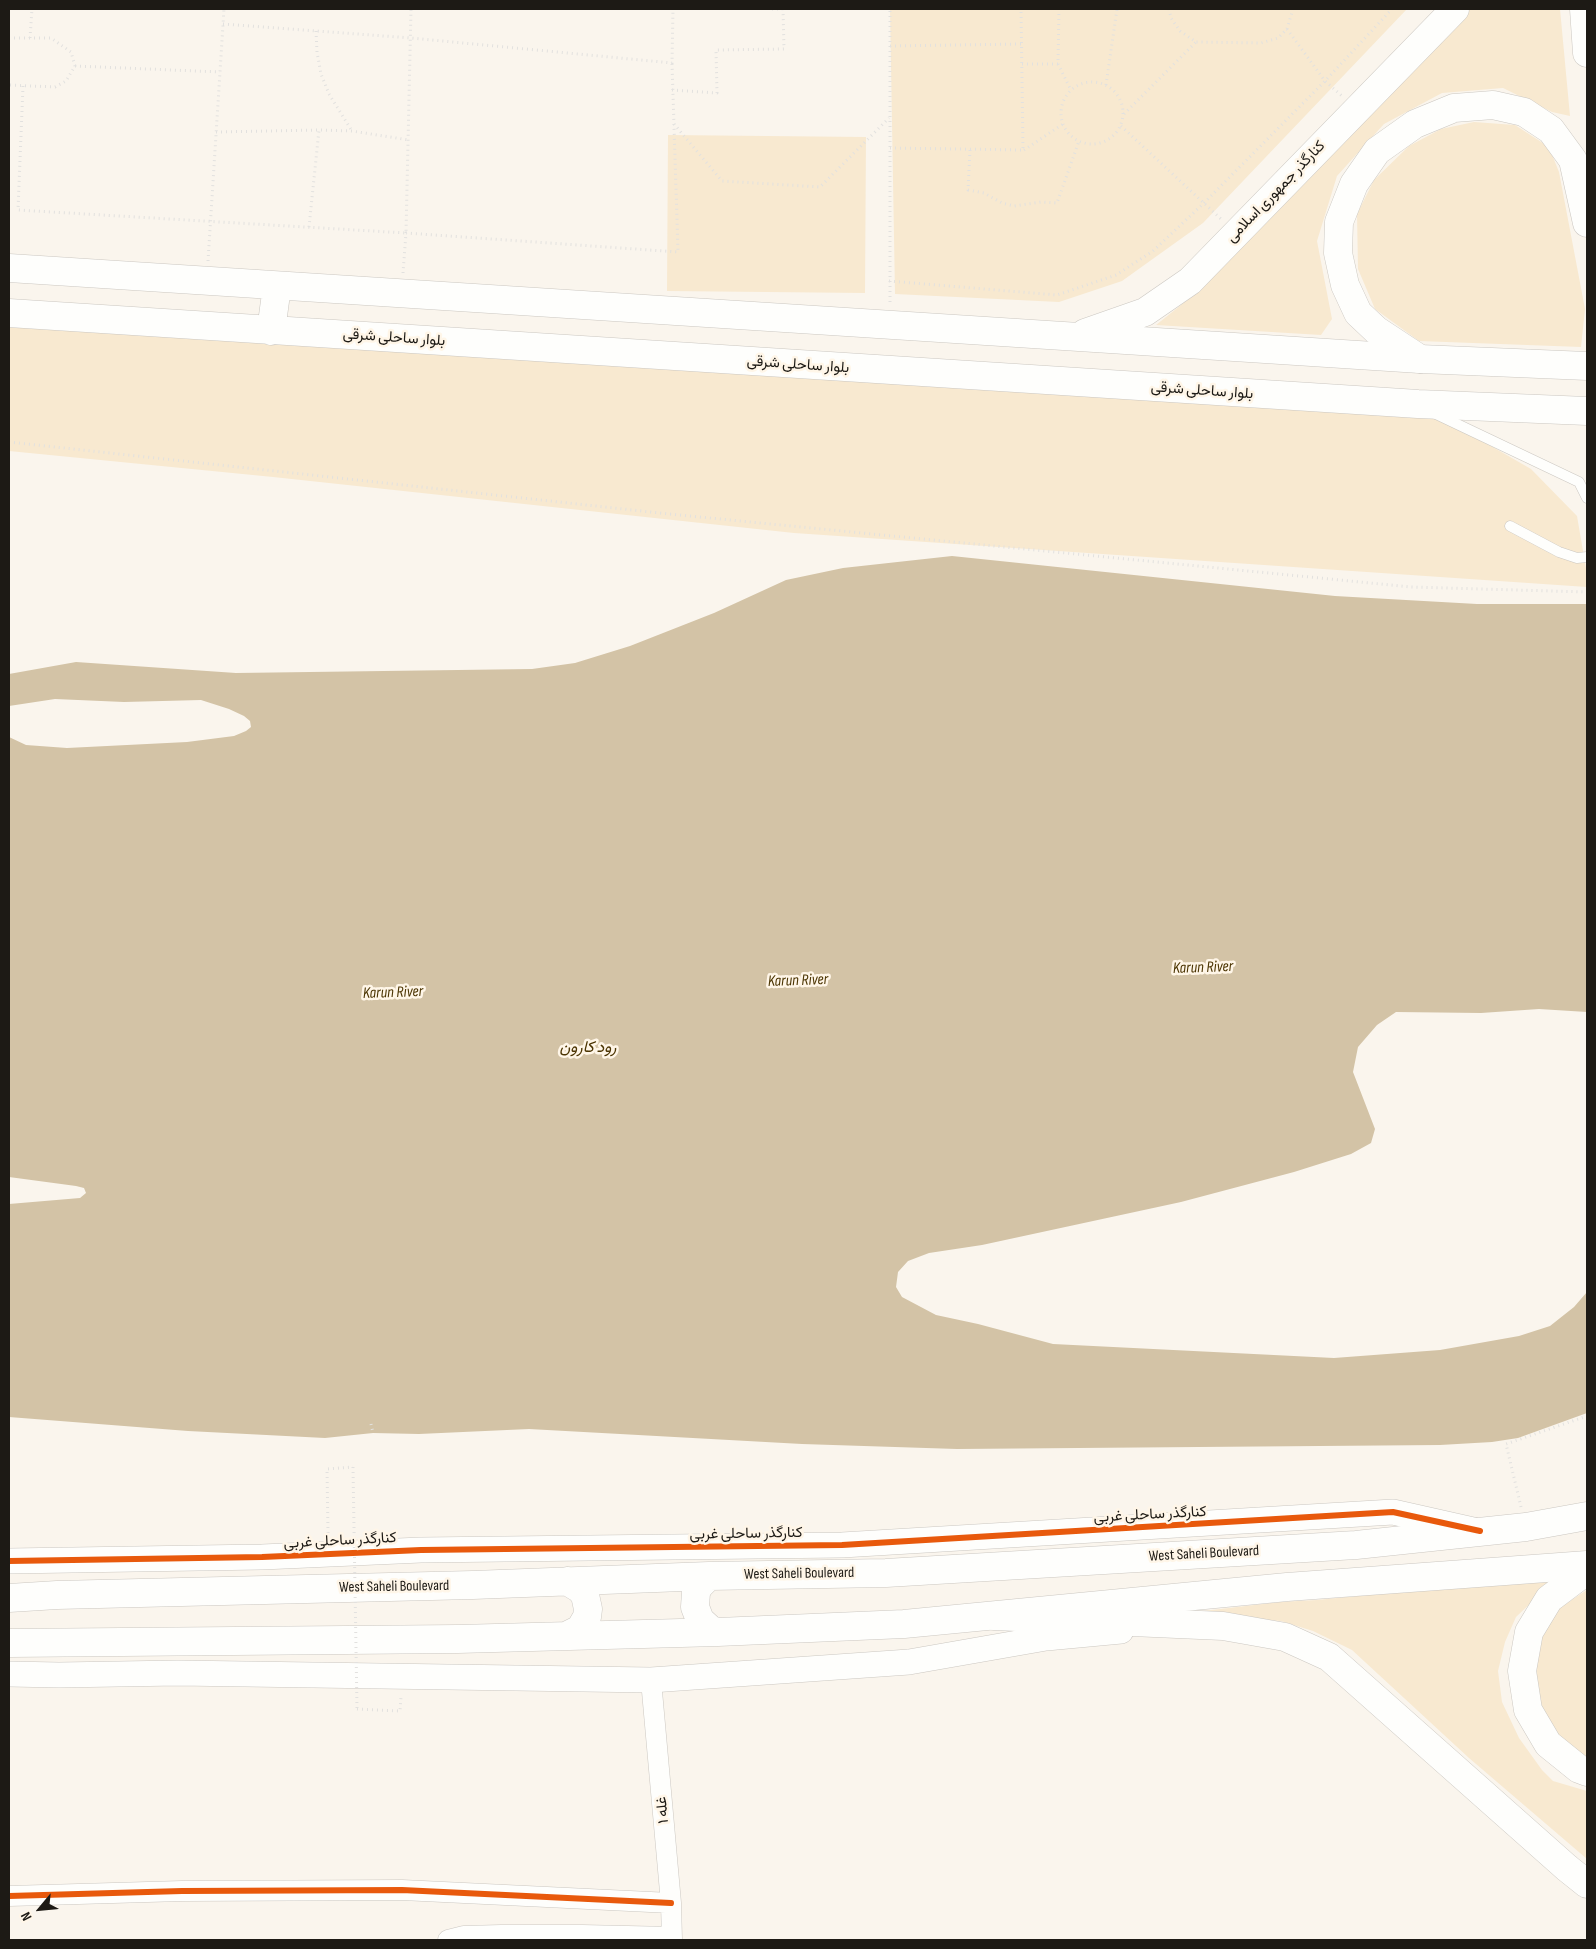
<!DOCTYPE html>
<meta charset="utf-8">
<style>
body{margin:0}
#map{position:relative;width:1596px;height:1949px;overflow:hidden;background:#faf5ed;font-family:"Sofia Sans Condensed",sans-serif}
canvas{display:block}
.frame{position:absolute;inset:0;border:10px solid #1d1a15;pointer-events:none}
.north{position:absolute;left:15px;top:1884px;width:50px;height:50px;-webkit-text-stroke:4px #fff6e8;paint-order:stroke;rotate:242deg;font-size:14px;font-weight:700;line-height:20px;text-align:center;color:#1d1a15}
.north::after{content:'';display:block;margin:auto;width:18px;height:22px;background:#1d1a15;clip-path:polygon(50% 0,100% 100%,50% 72%,0 100%)}
</style>
<div id="map">
<canvas width="1596" height="1949"></canvas>
<div class="frame"></div>
<div class="north">N</div>
</div>
<script>
const ctx = document.querySelector('canvas').getContext('2d');
ctx.lineJoin = 'round';
function fillPath(path, color) {
  ctx.fillStyle = color;
  ctx.fill(path, 'evenodd');
}
function toPath(rows) {
  const path = new Path2D();
  for (const r of rows) {
    if (r.length === 3) {
      path.moveTo(r[0] + r[2], r[1]);
      path.arc(r[0], r[1], r[2], 0, 2 * Math.PI);
      continue;
    }
    path.moveTo(r[0], r[1]);
    for (let i = 2; i < r.length; i += 2) path.lineTo(r[i], r[i + 1]);
  }
  return path;
}
function stroke(path, color, width, dash) {
  ctx.strokeStyle = color;
  ctx.lineWidth = width;
  ctx.lineCap = dash ? 'butt' : 'round';
  ctx.setLineDash(dash || []);
  ctx.stroke(path);
}
function drawText(font, color, halo, rows, align = 'center') {
  ctx.font = font + ' "Sofia Sans Condensed",Vazirmatn,sans-serif';
  ctx.lineWidth = 5;
  ctx.setLineDash([]);
  ctx.textBaseline = 'middle';
  ctx.strokeStyle = halo;
  ctx.fillStyle = color;
  for (const [text, x, y, turn = 0] of rows) {
    ctx.save();
    ctx.translate(x, y);
    ctx.rotate((+turn || 0) * Math.PI / 180);
    ctx.textAlign = isNaN(turn) ? turn : align;
    if (halo) ctx.strokeText(text, 0, 0);
    ctx.fillText(text, 0, 0);
    ctx.restore();
  }
}
fillPath(toPath([
 [890,9,1407,9,1203,223,1122,281,1059,302,895,294],
 [1469,9,1560,9,1570,116,1552,112,1503,88,1442,93,1384,124,1337,176,1317,241,1332,319,1321,335,1156,325,1181,305],
 [1474,122,1515,125,1549,147,1559,172,1585,309,1581,347,1419,341,1375,309,1358,269,1357,214,1374,180,1409,146,1441,129],
 [668,135,866,137,865,293,667,291],
 [9,312,1418,404,1531,469,1577,516,1587,574,1587,587,794,533,273,477,9,451],
 [1574,1574,1535,1599,1516,1617,1505,1642,1498,1671,1502,1702,1519,1738,1542,1770,1553,1781,1587,1791,1587,1859,1469,1758,1352,1650,1313,1631,1281,1621,1178,1614,1280,1602,1317,1600],
 [1587,1590,1587,1765,1530,1715,1537,1631,1553,1612]
]), '#f8e9d0');
fillPath(toPath([
 [952,556,1335,596,1477,604,1587,604,1587,1012,1539,1009,1481,1013,1396,1012,1377,1025,1358,1047,1353,1072,1375,1129,1371,1143,1351,1154,1294,1172,1181,1202,982,1245,929,1253,908,1261,898,1272,896,1287,902,1297,936,1315,978,1324,1053,1344,1334,1358,1440,1350,1519,1336,1550,1326,1574,1307,1587,1292,1587,1413,1518,1438,1492,1442,1440,1445,957,1449,802,1444,529,1429,419,1434,373,1433,325,1438,188,1431,9,1417,9,1204,80,1198,86,1193,84,1188,76,1186,9,1177,9,737,26,745,67,748,187,742,234,736,246,731,251,727,250,721,244,716,229,709,201,700,124,702,55,699,9,706,9,674,76,662,236,673,532,669,575,663,630,646,714,613,786,580,843,568]
]), '#d3c3a6');
const service = toPath([
 [1436,414,1579,482,1587,498],
 [1510,526,1559,552,1577,558,1587,557]
]);
const minor = toPath([
 [651,1680,671,1903,672,1940],
 [9,1896,182,1891,402,1890,671,1903],
 [448,1940,464,1936,501,1935,582,1935,672,1937]
]);
const tertiary = toPath([
 [9,1561,262,1557,421,1550,842,1545,1393,1512,1473,1530],
 [9,1674,59,1675,178,1673,651,1680,909,1662,1046,1638,1121,1631]
]);
const secondary = toPath([
 [9,268,1420,359,1587,366],
 [9,313,1418,404,1587,411],
 [271,331,277,286],
 [1085,333,1145,312,1190,281,1455,9]
]);
const primary = toPath([
 [709,1576,699,1586,696,1592,695,1607,700,1620,711,1630,718,1632],
 [9,1598,57,1595,473,1585,709,1576,886,1573,1356,1545,1526,1527,1587,1516],
 [566,1636,580,1629,587,1617,588,1609,585,1595,580,1589,567,1581],
 [9,1643,458,1639,718,1632,904,1624,1287,1587,1587,1565]
]);
const trunk = toPath([
 [1584,9,1587,53],
 [1420,359,1376,330,1358,313,1345,285,1338,253,1339,222,1354,184,1377,151,1415,124,1454,108,1493,105,1524,112,1551,130,1573,160,1587,223],
 [1587,1573,1581,1575,1549,1599,1529,1632,1522,1671,1528,1710,1548,1744,1579,1769,1587,1772],
 [994,1616,1223,1626,1285,1637,1329,1657,1567,1868,1587,1884]
]);
stroke(service, '#cbc7c1', 11);
stroke(minor, '#cbc7c1', 21);
stroke(tertiary, '#cbc7c1', 26);
stroke(secondary, '#cbc7c1', 29);
stroke(primary, '#cbc7c1', 29);
stroke(trunk, '#cbc7c1', 29);
stroke(toPath([
 [772,9,781,9],
 [1169,9,1171,18,1180,31,1196,42,1261,43,1278,38,1287,29,1293,9],
 [223,24,411,38,672,63,673,9],
 [1287,29,1325,81,1342,96],
 [316,31,317,52,321,74,329,94,352,131],
 [9,38,51,38,71,52,75,66,66,81,55,87,9,85],
 [30,38,32,9],
 [890,46,1021,44],
 [1022,64,1058,64,1059,9],
 [1058,64,1071,90],
 [75,66,220,72],
 [1092,113,31],
 [1106,85,1117,9],
 [23,86,18,210,406,233,411,9],
 [672,90,717,93,716,50,784,49,783,9],
 [1124,114,1196,42],
 [674,124,722,181,820,187,889,118],
 [1121,126,1221,219],
 [216,132,319,130,352,131,409,140],
 [890,148,1023,150,1021,9],
 [970,150,968,190,984,193,1002,203,1014,206,1041,202,1057,203,1079,141],
 [1024,150,1063,124],
 [309,227,319,130],
 [208,261,224,9],
 [403,273,406,233,678,252,672,63],
 [889,281,1057,295,1116,275,1153,251,1204,203,1325,81,1392,9],
 [890,302,890,9],
 [9,442,669,514,1411,587,1587,592],
 [371,1424,373,1433],
 [1521,1507,1506,1444,1587,1416],
 [328,1533,327,1469,353,1467],
 [357,1709,400,1711,401,1697]
]), '#e2e1df', 3, [1, 4]);
stroke(service, '#fefefc', 10);
stroke(minor, '#fefefc', 20);
stroke(tertiary, '#fefefc', 25);
stroke(secondary, '#fefefc', 28);
stroke(primary, '#fefefc', 28);
stroke(trunk, '#fefefc', 28);
stroke(toPath([
 [353,1467,357,1709]
]), '#e2e1df', 3, [1, 4]);
stroke(toPath([
 [9,1561,262,1557,421,1550,842,1545,1393,1512,1480,1531],
 [9,1896,182,1891,402,1890,671,1903]
]), '#e8590c', 6);
drawText('15px', '#1d1a15', '#fff6e8', [
 ["کنارگذر جمهوری اسلامی",1276,192,-46],
 ["بلوار ساحلی شرقی",394,338,4],
 ["بلوار ساحلی شرقی",798,365,4],
 ["بلوار ساحلی شرقی",1202,391,4],
 ["کنارگذر ساحلی غربی",1150,1515,-3],
 ["کنارگذر ساحلی غربی",746,1534,-1],
 ["کنارگذر ساحلی غربی",340,1541,-3],
 ["West Saheli Boulevard",1204,1554,-3],
 ["West Saheli Boulevard",799,1574,-1],
 ["West Saheli Boulevard",394,1587,-1],
 ["غله ۱",663,1810,-95]
]);
drawText('italic 16px', '#4c3503', '#fff6e8', [
 ["Karun River",1203,968,-2],
 ["Karun River",798,981,-2],
 ["Karun River",393,993,-2],
 ["رود کارون",588,1048]
]);
</script>
